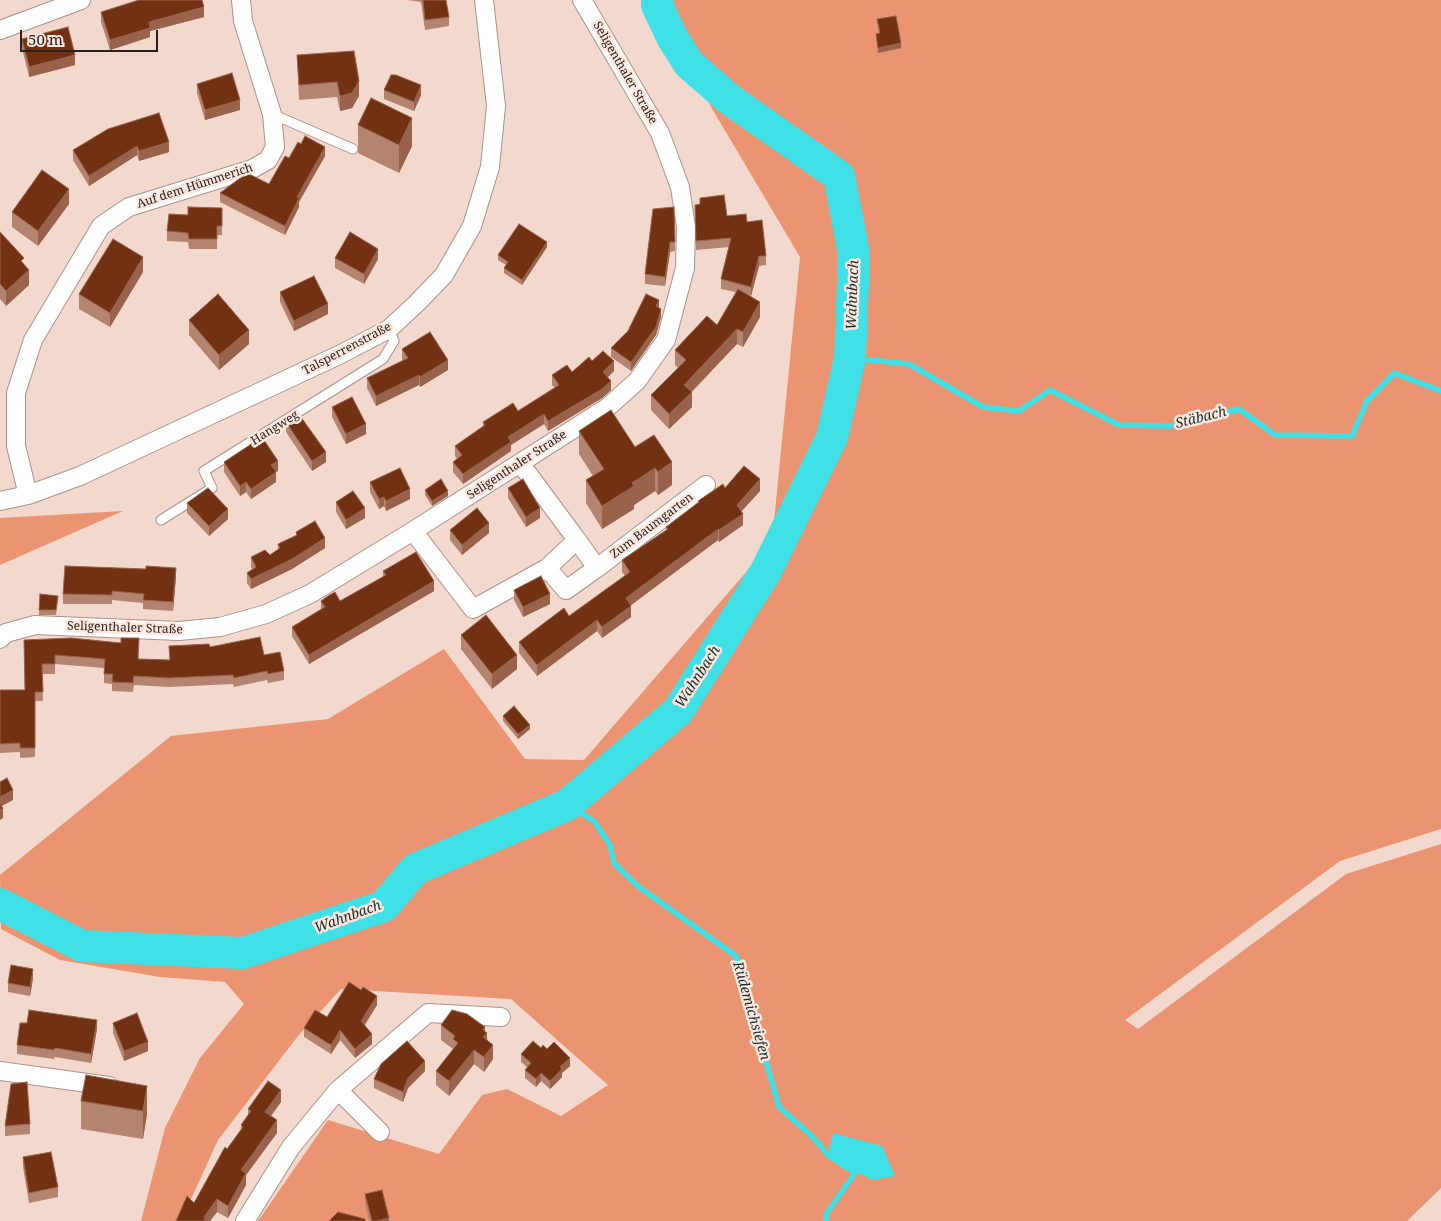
<!DOCTYPE html>
<meta charset="utf-8">
<style>
body{margin:0}
#map{position:relative;width:1441px;height:1221px;overflow:hidden;background:#f3d8ce;font-family:"Noto Serif",serif}
canvas{display:block}
.scale{position:absolute;left:20px;top:30px;width:138px;height:22px;box-sizing:border-box;border:2px solid #2a211d;border-top:0;padding-left:6px;font-size:15px;line-height:18px;white-space:nowrap;color:#2a211d;-webkit-text-stroke:4px #fce7de;paint-order:stroke}
</style>
<div id="map">
<canvas width="1441" height="1221"></canvas>
<div class="scale">50 m</div>
</div>
<script>
const ctx = document.querySelector('canvas').getContext('2d');
ctx.lineJoin = 'round';
function fillPath(path, color) {
  ctx.fillStyle = color;
  ctx.fill(path, 'evenodd');
}
function toPath(rows) {
  const path = new Path2D();
  for (const r of rows) {
    path.moveTo(r[0], r[1]);
    for (let i = 2; i < r.length; i += 2) path.lineTo(r[i], r[i + 1]);
  }
  return path;
}
function stroke(path, color, width, dash) {
  ctx.strokeStyle = color;
  ctx.lineWidth = width;
  ctx.lineCap = dash ? 'butt' : 'round';
  ctx.setLineDash(dash || []);
  ctx.stroke(path);
}
function drawText(font, color, halo, rows, align = 'center') {
  ctx.font = font + ' "Noto Serif",serif';
  ctx.lineWidth = 5;
  ctx.setLineDash([]);
  ctx.textBaseline = 'middle';
  ctx.strokeStyle = halo;
  ctx.fillStyle = color;
  for (const [text, x, y, turn = 0] of rows) {
    ctx.save();
    ctx.translate(x, y);
    ctx.rotate((+turn || 0) * Math.PI / 180);
    ctx.textAlign = isNaN(turn) ? turn : align;
    if (halo) ctx.strokeText(text, 0, 0);
    ctx.fillText(text, 0, 0);
    ctx.restore();
  }
}
fillPath(toPath([
 [672,0,1441,0,1441,829,1340,861,1125,1020,1138,1029,1346,874,1441,844,1441,1188,1407,1221,258,1221,328,1120,439,1154,482,1095,507,1089,561,1116,608,1085,511,999,341,989,298,1036,218,1140,181,1221,141,1221,165,1128,200,1058,244,1004,225,982,160,977,60,960,1,929,0,875,171,736,328,719,444,649,525,759,584,760,772,542,800,257,711,107,672,13],
 [123,511,0,565,0,518]
]), '#eb9471');
fillPath(toPath([
 [833,1133,882,1146,895,1176,872,1180,859,1173,852,1174,827,1158]
]), '#3fe0e6');
stroke(toPath([
 [850,358,909,364,983,407,1019,411,1050,390,1119,425,1170,426,1239,409,1275,435,1352,436,1367,401,1394,373,1441,391],
 [567,805,594,821,610,845,614,863,639,887,736,956,779,1107,814,1138,827,1154,833,1158],
 [826,1221,826,1214,855,1173,851,1170]
]), '#3fe0e6', 5.5);
stroke(toPath([
 [0,904,82,946,243,953,384,906,415,869,567,805,678,711,766,571,832,437,850,358,854,254,839,176,729,99,689,64,672,37,657,5,657,0]
]), '#3fe0e6', 32);
const lane = toPath([
 [272,114,353,149],
 [161,520,212,488,204,471,383,359,394,341,389,329]
]);
const street = toPath([
 [0,30,81,0],
 [28,495,16,446,16,393,33,340,101,226,129,207,252,169,268,160,275,147,272,114,243,21,241,0],
 [0,501,28,495,80,476,339,355,389,329,417,303,444,275,472,226,490,167,496,106,484,0],
 [413,531,473,609,547,568,577,540,520,463],
 [577,540,597,568,706,485],
 [547,568,566,590,597,568],
 [0,639,6,633,35,625,179,631,220,627,266,614,310,594,413,531,608,407,637,381,666,340,685,268,686,227,680,187,660,133,582,0],
 [0,1071,109,1086],
 [338,1090,380,1132],
 [245,1221,291,1147,338,1090,428,1013,501,1017]
]);
stroke(lane, '#ab9289', 11);
stroke(street, '#ab9289', 20);
stroke(lane, '#fff', 9);
stroke(street, '#fff', 18);
fillPath(toPath([
 [407,0,446,0,449,17,449,26,425,30,421,2],
 [101,12,204,17,150,31,150,37,110,50,101,22],
 [877,19,901,48,878,53,876,39,876,34,879,33],
 [22,39,75,65,29,77,22,48],
 [297,55,359,96,352,108,340,111,337,97,299,100],
 [197,84,240,110,205,120,197,93],
 [384,90,421,95,414,111,384,99],
 [358,125,412,146,399,173,358,153],
 [108,129,169,152,139,161,137,155,89,186,73,160,73,150],
 [325,156,299,202,299,207,285,235,220,202,220,193,269,184,289,158],
 [700,198,727,216,747,222,766,256,766,265,759,266,751,296,749,296,760,317,743,347,737,344,692,392,692,407,669,429,651,410,651,395,678,368,675,365,675,350,717,325,736,292,721,289,721,279,729,247,696,250,695,214,700,204],
 [69,204,38,246,12,227,12,212],
 [674,207,675,251,670,252,665,286,645,284,645,274],
 [222,208,222,235,217,235,217,249,189,249,188,242,167,241,167,231,188,215],
 [0,232,24,265,29,285,6,306,0,299],
 [547,247,522,285,504,273,504,268,506,265,498,260,498,255],
 [335,258,378,259,364,284,335,268],
 [143,272,110,327,79,309,79,294],
 [280,292,328,314,294,331,280,302],
 [659,308,661,317,656,335,631,371,611,357,611,348],
 [189,320,249,344,219,370,189,335],
 [402,349,448,370,420,387,419,385,376,406,367,388,367,378,403,361,402,359],
 [592,361,614,371,607,377,611,390,602,398,548,431,544,424,511,445,511,451,463,484,453,472,453,462,457,459,455,456,455,446,483,427,483,422,518,411,555,388,552,385,552,375,572,372],
 [332,407,366,434,346,444,332,417],
 [286,422,326,462,312,471,286,432],
 [579,431,635,447,672,485,658,495,655,491,634,505,634,509,602,529,586,503,586,480,593,476,579,454],
 [224,462,278,471,276,472,276,482,251,499,246,492,240,496,224,472],
 [370,482,410,499,386,511,384,506,379,509,370,492],
 [508,488,540,518,526,527,508,498],
 [725,488,760,491,741,512,743,525,719,542,718,540,631,605,631,617,602,638,597,631,537,676,519,653,519,642,569,616,625,576,622,572,622,560,666,531,666,527,698,503,698,501],
 [425,490,448,496,432,506,425,495],
 [336,502,365,518,346,529,336,512],
 [187,503,228,519,209,536,187,513],
 [450,530,489,533,462,555,450,540],
 [296,532,325,548,292,569,251,589,247,583,247,573,252,569,251,567,251,557,270,555,278,550,278,544,296,536],
 [383,571,434,591,309,664,292,636,292,627,321,609,321,601,340,601,383,577],
 [176,577,173,611,143,609,143,603,112,600,112,604,63,604,63,594],
 [514,590,550,604,523,617,514,600],
 [58,601,56,615,39,615,39,610],
 [461,635,517,669,492,689,461,649],
 [24,640,139,659,169,660,169,646,210,647,264,655,284,671,284,680,268,683,267,680,234,687,233,684,169,687,134,685,133,692,112,691,112,684,104,683,104,668,55,664,55,674,42,674,43,701,35,701,35,757,20,758,20,752,0,753,0,690,25,690],
 [503,716,530,729,518,739,503,721],
 [33,978,30,996,8,992,8,983],
 [377,1005,365,1025,372,1044,355,1058,340,1040,331,1054,304,1037,304,1028,327,1017],
 [113,1023,148,1051,124,1061,113,1033],
 [441,1025,485,1031,493,1059,484,1072,474,1064,449,1096,436,1085,436,1071,453,1049,441,1040],
 [97,1029,91,1063,55,1057,54,1059,17,1054,17,1045],
 [541,1048,547,1049,570,1066,562,1073,562,1077,550,1089,541,1081,536,1087,525,1078,525,1070,527,1067,521,1062,521,1054],
 [425,1071,408,1088,403,1102,374,1088,374,1079],
 [86,1075,147,1114,143,1139,81,1129,81,1101],
 [281,1102,271,1116,277,1133,246,1175,246,1185,228,1218,217,1212,210,1221,176,1221,194,1203,227,1149,241,1131,241,1125,248,1115,248,1109],
 [30,1124,30,1134,5,1136,5,1126],
 [23,1157,58,1187,58,1197,29,1203,23,1167],
 [365,1194,389,1221,369,1221,365,1204]
]), '#b38470');
fillPath(toPath([
 [204,7,204,17,150,31,150,37,110,50,110,40,149,22],
 [901,43,901,48,878,53,878,48],
 [75,55,75,65,29,77,29,67],
 [359,81,359,96,352,108,340,111,340,96],
 [421,85,421,95,414,111,414,102],
 [240,100,240,110,205,120,205,110],
 [412,118,412,146,399,173,399,145],
 [169,142,169,152,139,161,139,151],
 [137,146,137,155,89,186,89,176],
 [325,147,325,156,299,202,299,207,285,235,285,226,297,197],
 [69,189,69,204,38,246,38,231],
 [547,242,547,247,522,285,522,280],
 [670,242,670,252,665,286,665,277],
 [378,249,378,259,364,284,364,274],
 [759,256,759,266,751,296,751,287],
 [143,257,143,272,110,327,110,313],
 [29,270,29,285,6,306,6,291],
 [659,300,659,308,656,306],
 [760,302,760,317,743,347,743,332],
 [328,304,328,314,294,331,294,321],
 [661,309,661,317,656,335,631,371,631,362],
 [737,329,737,344,684,399,684,385],
 [249,330,249,344,219,370,219,355],
 [448,360,448,370,420,387,420,377],
 [614,361,614,371,603,382,603,372],
 [419,375,419,385,376,406,376,396],
 [611,381,611,390,602,398,548,431,548,421],
 [692,392,692,407,669,429,669,414],
 [544,414,544,424,511,445,511,451,463,484,463,474,508,437],
 [366,424,366,434,346,444,346,434],
 [326,452,326,462,312,471,312,461],
 [278,461,278,471,276,472,276,482,251,499,251,489,271,465],
 [672,462,672,485,658,495,658,472],
 [655,468,655,491,634,505,634,509,602,529,602,506,632,483],
 [760,479,760,491,737,516,737,505],
 [246,482,246,492,240,496,240,486],
 [410,489,410,499,386,511,386,501],
 [448,491,448,496,432,506,432,501],
 [384,497,384,506,379,509,379,499],
 [365,508,365,518,346,529,346,520],
 [540,508,540,518,526,527,526,517],
 [228,509,228,519,209,536,209,526],
 [743,514,743,525,719,542,719,530],
 [489,523,489,533,462,555,462,545],
 [718,529,718,540,626,609,626,598],
 [325,538,325,548,292,569,251,589,251,579],
 [176,568,176,577,173,611,173,602],
 [434,581,434,591,309,664,309,655],
 [550,594,550,604,523,617,523,607],
 [631,606,631,617,602,638,602,627],
 [597,620,597,631,537,676,537,665],
 [517,655,517,669,492,689,492,674],
 [530,725,530,729,518,739,518,734],
 [13,790,13,800,0,807,0,797],
 [3,809,3,818,0,820,0,810],
 [33,969,33,978,30,996,30,987],
 [377,996,377,1005,361,1030,361,1021],
 [97,1020,97,1029,91,1063,91,1054],
 [485,1027,485,1035,487,1033,487,1047,483,1052,483,1030],
 [340,1030,340,1040,331,1054,331,1045],
 [372,1034,372,1044,355,1058,355,1049],
 [148,1042,148,1051,124,1061,124,1051],
 [493,1045,493,1059,484,1072,484,1057],
 [474,1050,474,1064,449,1096,449,1081],
 [570,1058,570,1066,562,1073,562,1077,550,1089,550,1081,560,1067],
 [425,1061,425,1071,408,1088,403,1102,403,1092,408,1078],
 [541,1073,541,1081,536,1087,536,1079],
 [147,1086,147,1114,143,1139,143,1111],
 [281,1090,281,1102,265,1124,265,1112],
 [277,1120,277,1133,246,1175,246,1185,228,1218,228,1206,241,1170],
 [217,1199,217,1212,210,1221,204,1221,204,1217],
 [389,1218,389,1221,377,1221]
]), '#99634b');
const building = toPath([
 [139,0,202,0,204,7,149,22,150,28,110,40,101,12,139,0],
 [423,0,446,0,449,17,425,20,423,0],
 [896,16,901,43,878,48,876,34,880,33,877,19,896,16],
 [68,27,75,55,29,67,22,39,68,27],
 [354,51,359,81,352,93,340,96,337,82,299,85,297,55,354,51],
 [232,73,240,100,205,110,197,84,232,73],
 [391,75,396,75,421,85,414,102,384,90,391,75],
 [371,98,412,118,399,145,358,125,371,98],
 [159,113,169,142,139,151,137,146,89,176,73,150,108,129,159,113],
 [305,136,325,147,297,197,299,198,285,226,220,193,247,173,269,184,285,156,289,158,298,142,301,144,305,136],
 [42,170,69,189,38,231,12,212,42,170],
 [724,195,727,216,746,214,747,222,762,220,766,256,759,256,751,287,721,279,731,238,696,241,695,205,700,204,700,198,724,195],
 [188,207,222,208,222,226,217,226,217,239,189,239,188,233,167,231,169,214,188,215,188,207],
 [674,207,675,242,670,242,665,277,645,274,653,209,674,207],
 [519,224,547,242,522,280,504,268,508,262,498,255,519,224],
 [0,232,24,258,21,261,29,270,6,291,0,284,0,232],
 [350,232,378,249,364,274,335,258,350,232],
 [113,239,143,257,110,313,79,294,113,239],
 [314,276,328,304,294,321,280,292,314,276],
 [738,289,760,302,743,332,737,329,684,385,692,392,669,414,651,395,686,360,675,350,707,316,717,325,738,289],
 [218,294,249,330,219,355,189,320,218,294],
 [646,294,659,300,656,306,661,309,656,327,631,362,611,348,628,331,646,294],
 [430,332,448,360,420,377,419,375,376,396,367,378,408,358,402,349,430,332],
 [603,351,614,361,603,372,611,381,602,389,548,421,544,414,508,437,511,442,463,474,453,462,462,455,455,446,485,425,483,422,513,403,518,411,559,385,552,375,567,365,572,372,589,357,592,361,603,351],
 [352,397,366,424,346,434,332,407,352,397],
 [611,410,635,447,654,435,672,462,658,472,655,468,632,483,634,486,602,506,586,480,604,469,579,431,611,410],
 [298,413,326,452,312,461,286,422,298,413],
 [262,437,278,461,271,465,276,472,251,489,246,482,240,486,224,462,262,437],
 [744,466,760,479,737,505,743,514,719,530,718,529,626,598,631,606,602,627,597,620,537,665,519,642,564,608,569,616,630,572,622,560,668,529,666,527,699,502,698,501,723,484,725,488,744,466],
 [400,468,410,489,386,501,384,497,379,499,370,482,400,468],
 [441,479,448,491,432,501,425,490,441,479],
 [523,479,540,508,526,517,508,488,523,479],
 [208,488,228,509,209,526,187,503,208,488],
 [353,491,365,508,346,520,336,502,353,491],
 [477,508,489,523,462,545,450,530,477,508],
 [315,521,325,538,292,559,251,579,247,573,256,567,251,557,265,550,270,555,280,548,278,544,297,535,296,532,315,521],
 [416,552,434,581,309,655,292,627,325,607,321,601,328,596,335,592,340,601,386,575,383,571,416,552],
 [65,566,146,569,146,566,176,568,173,602,143,600,144,594,112,591,112,595,63,594,65,566],
 [541,576,550,594,523,607,514,590,541,576],
 [40,594,58,596,56,610,39,610,40,594],
 [486,615,517,655,492,674,461,635,486,615],
 [260,637,264,655,280,652,284,671,268,674,267,671,234,678,233,675,169,678,134,676,133,683,112,682,113,674,104,674,105,659,55,655,55,664,42,664,43,692,35,692,35,748,20,748,20,743,0,744,0,690,25,690,24,640,71,638,121,643,121,638,139,638,138,659,170,660,169,646,209,644,210,647,260,637],
 [514,706,530,725,518,734,503,716,514,706],
 [7,778,13,790,0,797,0,782,7,778],
 [0,803,3,809,0,810,0,803],
 [11,965,33,969,30,987,8,983,11,965],
 [349,982,361,990,363,987,377,996,361,1021,372,1034,355,1049,340,1030,331,1045,304,1028,315,1010,327,1017,349,982],
 [29,1010,97,1020,91,1054,55,1048,54,1050,17,1045,20,1023,27,1023,29,1010],
 [452,1010,467,1014,485,1027,483,1030,487,1033,483,1037,493,1045,484,1057,474,1050,449,1081,436,1071,458,1043,453,1039,455,1036,441,1025,452,1010],
 [137,1013,148,1042,124,1051,113,1023,137,1013],
 [407,1041,425,1061,408,1078,403,1092,374,1079,381,1064,407,1041],
 [533,1041,541,1048,543,1045,547,1049,554,1042,570,1058,560,1067,562,1069,550,1081,541,1073,536,1079,525,1070,531,1063,521,1054,533,1041],
 [86,1075,147,1086,143,1111,81,1101,86,1075],
 [268,1081,281,1090,265,1112,277,1120,241,1170,246,1173,228,1206,217,1199,204,1217,205,1221,176,1221,187,1196,194,1203,225,1147,227,1149,243,1127,241,1125,251,1111,248,1109,268,1081],
 [27,1082,30,1124,5,1126,11,1084,27,1082],
 [51,1152,58,1187,29,1193,23,1157,51,1152],
 [382,1190,389,1218,377,1221,372,1221,365,1194,382,1190],
 [338,1212,365,1219,365,1221,329,1221,338,1212]
]);
fillPath(building, '#733113');
stroke(building, '#99634b', 1);
drawText('12px', '#2a211d', '#fce7de', [
 ["Seligenthaler Straße",625,73,60],
 ["Auf dem Hümmerich",195,186,-18],
 ["Talsperrenstraße",347,349,-28],
 ["Hangweg",275,428,-32],
 ["Seligenthaler Straße",517,465,-33],
 ["Zum Baumgarten",652,526,-37],
 ["Seligenthaler Straße",125,628,2]
]);
drawText('italic 14px', '#142e2f', '#fce7de', [
 ["Wahnbach",853,295,-88],
 ["Stäbach",1201,418,-14],
 ["Wahnbach",698,677,-57],
 ["Wahnbach",348,917,-20],
 ["Rüdemichsiefen",751,1011,74]
]);
</script>
